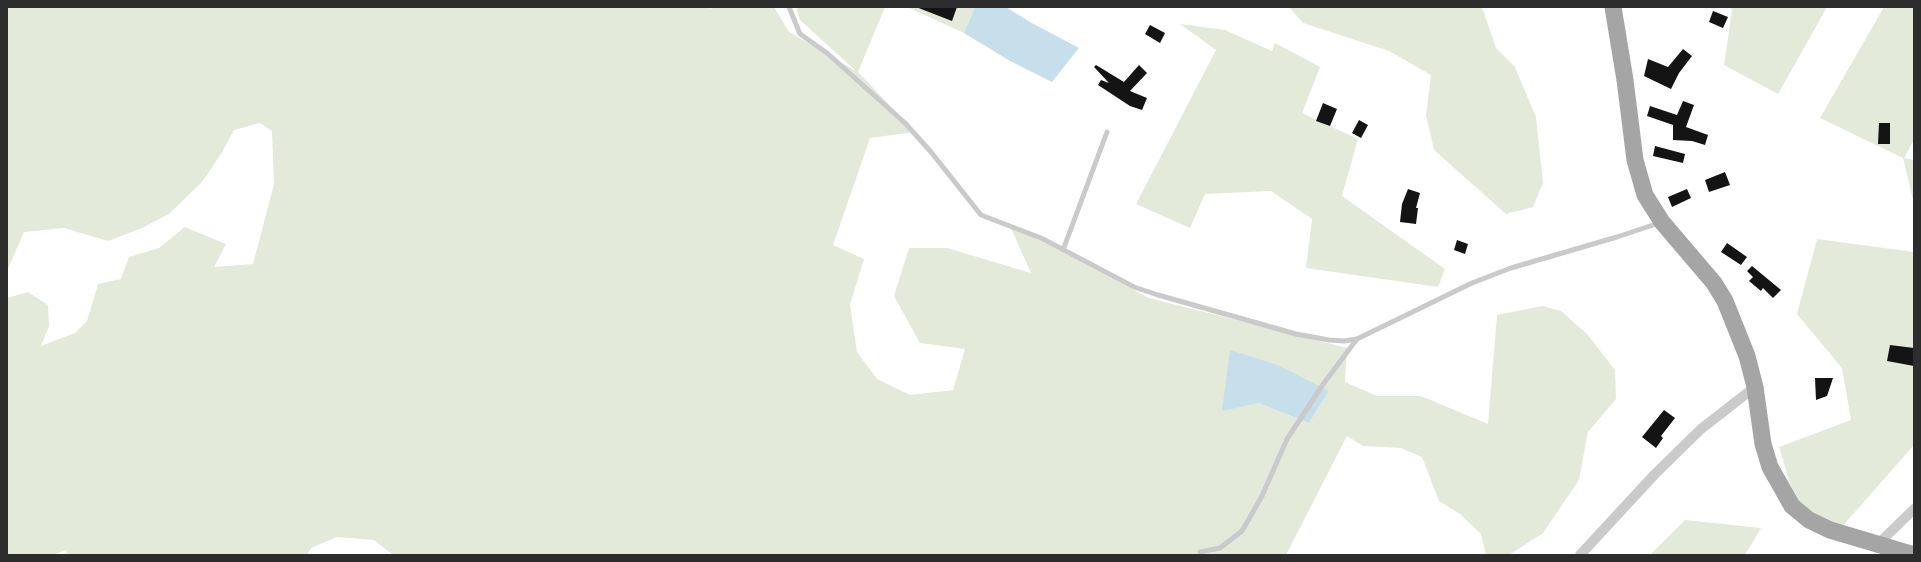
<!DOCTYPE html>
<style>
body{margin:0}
#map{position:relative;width:1921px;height:562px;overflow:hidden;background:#fff;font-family:Overpass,sans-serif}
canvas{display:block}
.frame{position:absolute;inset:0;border:8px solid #2d2d2d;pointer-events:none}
</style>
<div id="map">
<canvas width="1921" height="562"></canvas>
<div class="frame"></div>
</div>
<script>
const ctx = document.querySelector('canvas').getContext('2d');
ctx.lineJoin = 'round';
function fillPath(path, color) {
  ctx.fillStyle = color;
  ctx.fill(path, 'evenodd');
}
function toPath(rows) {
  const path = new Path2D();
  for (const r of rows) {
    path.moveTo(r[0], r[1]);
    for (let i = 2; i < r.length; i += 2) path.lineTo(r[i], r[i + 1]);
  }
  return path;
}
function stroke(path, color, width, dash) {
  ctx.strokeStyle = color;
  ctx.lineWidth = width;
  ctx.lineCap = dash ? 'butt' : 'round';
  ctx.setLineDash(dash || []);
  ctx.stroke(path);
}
fillPath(toPath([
 [7,7,709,7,710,9,713,7,774,7,789,32,856,71,800,20,796,7,885,7,858,72,915,132,870,138,833,245,864,259,850,305,857,352,877,379,910,395,953,390,965,349,920,343,894,296,909,248,947,248,1031,273,1009,224,1149,298,1347,348,1345,382,1377,396,1421,396,1488,424,1497,315,1542,306,1561,311,1587,334,1615,370,1616,399,1588,432,1579,480,1543,533,1509,555,1486,555,1481,534,1460,514,1439,501,1422,457,1401,448,1363,446,1347,436,1286,555,393,555,374,540,337,537,311,548,307,555,67,555,66,550,53,555,7,555,7,298,28,292,48,305,49,326,41,346,75,333,87,321,98,284,121,279,129,257,159,248,185,227,226,244,214,267,253,264,274,184,272,131,260,123,234,130,221,154,202,182,169,214,142,228,108,241,64,228,24,232,7,271],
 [1329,391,1309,423,1258,403],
 [907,7,975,7,964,33],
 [1289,7,1482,7,1496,48,1515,67,1536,117,1543,183,1533,207,1506,214,1434,150,1426,115,1431,75,1389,51,1303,23],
 [1729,7,1827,7,1778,94,1724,65,1732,10],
 [1884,7,1914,7,1914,140,1904,158,1914,160,1914,204,1903,158,1820,118],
 [1180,24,1225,30,1272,51,1275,43,1320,67,1302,113,1358,139,1342,196,1445,269,1438,287,1306,268,1312,219,1271,191,1205,194,1190,228,1136,204,1216,50],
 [1817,239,1914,252,1914,445,1840,529,1797,506,1779,447,1851,420,1842,368,1797,314],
 [1685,520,1761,528,1745,555,1650,555]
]), '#e4eada');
fillPath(toPath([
 [975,7,1006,7,1030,22,1079,48,1052,82,1010,61,964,33],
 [1230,350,1278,365,1329,391,1309,423,1258,403,1222,411]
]), '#c6dfea');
fillPath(toPath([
 [916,7,957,7,952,21],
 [1713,11,1728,17,1723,28,1709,22],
 [1150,25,1165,33,1160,43,1145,34],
 [1683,49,1692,56,1679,73,1671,89,1644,76,1648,59,1668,67],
 [1096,65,1124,82,1139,65,1147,73,1130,91,1147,98,1142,110,1130,106,1098,85,1101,80,1109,83,1094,67],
 [1683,101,1694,105,1686,127,1708,135,1705,145,1692,141,1673,140,1673,125,1647,116,1650,106,1677,115],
 [1323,103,1337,109,1330,126,1316,121],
 [1359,120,1368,125,1361,138,1352,133],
 [1879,123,1890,123,1890,144,1878,144],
 [1655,146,1685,154,1683,163,1653,156],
 [1725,172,1730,185,1709,192,1705,180],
 [1408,189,1420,193,1416,208,1418,208,1416,224,1400,222,1402,204],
 [1687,189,1691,198,1672,207,1668,197],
 [1457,240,1468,244,1465,254,1454,250],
 [1727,243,1747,257,1741,265,1721,252],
 [1752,266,1781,290,1773,298,1763,288,1761,291,1749,281,1753,277,1747,271],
 [1890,345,1914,348,1914,366,1887,361],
 [1815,378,1833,378,1827,396,1816,400],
 [1664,410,1675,418,1661,436,1663,438,1656,448,1642,437]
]), '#141414');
stroke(toPath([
 [789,7,800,34,827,53,905,123,931,152,981,215,1041,238,1134,287,1158,295,1296,334,1329,340,1344,341,1357,339,1472,283,1511,268,1617,237,1659,223],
 [1063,250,1107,132],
 [1200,552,1220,548,1242,531,1262,496,1287,439,1324,383,1357,339]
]), '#cacaca', 5);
stroke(toPath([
 [1877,545,1914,509],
 [1580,555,1655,474,1701,429,1755,387]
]), '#cacaca', 10);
stroke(toPath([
 [1613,7,1625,80,1635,160,1645,195,1662,222,1714,283,1725,301,1747,356,1755,387,1763,444,1770,467,1792,506,1809,520,1830,530,1914,555]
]), '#a5a5a5', 17);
</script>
